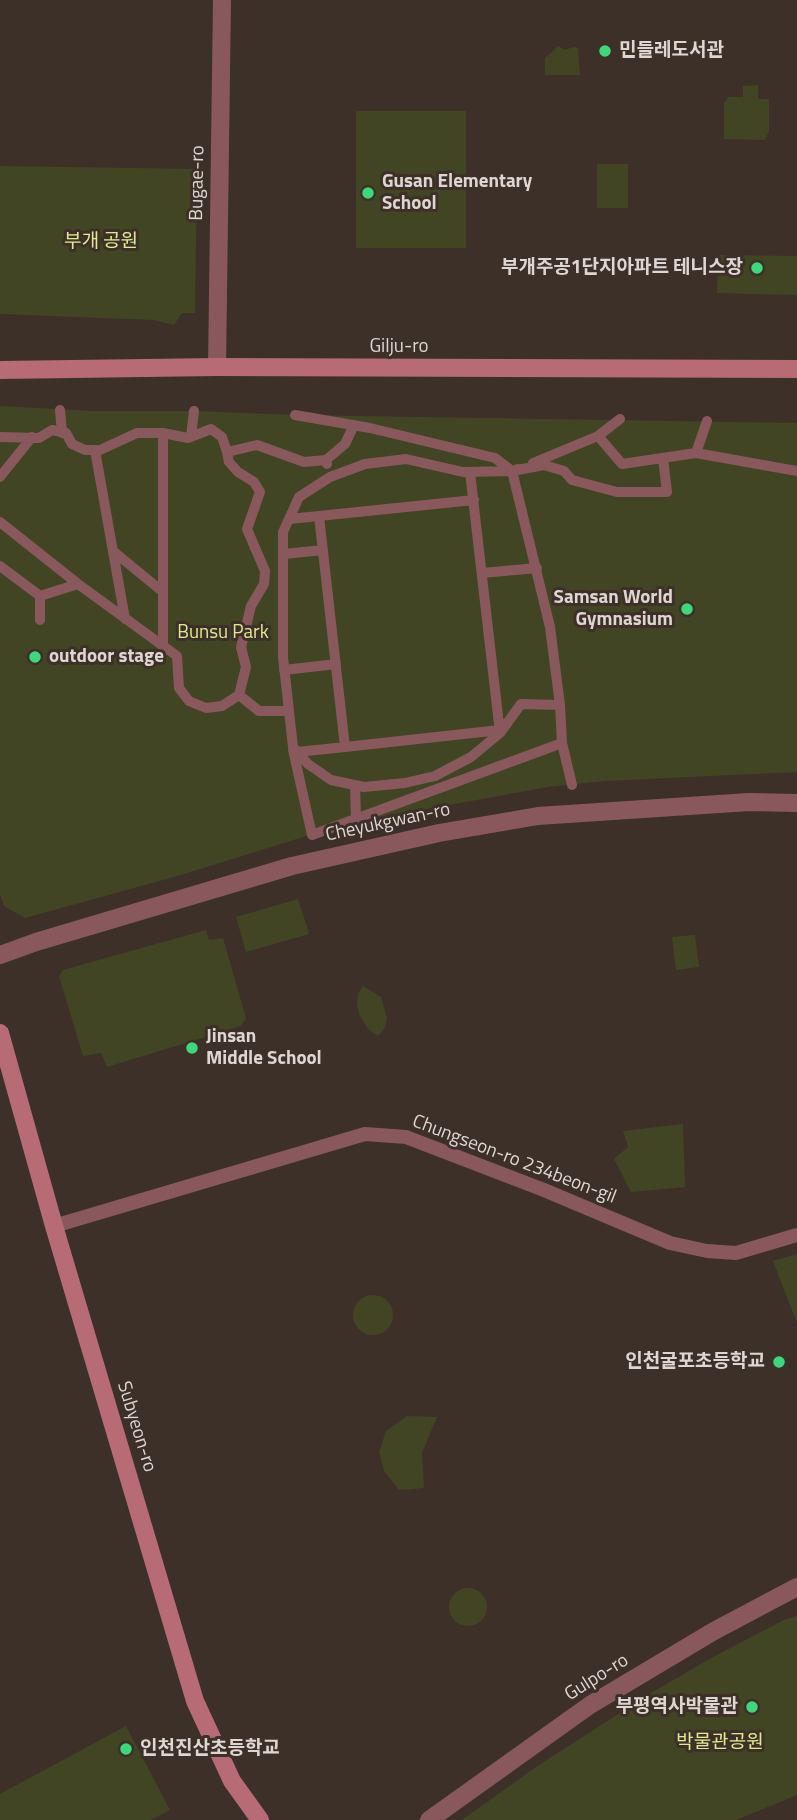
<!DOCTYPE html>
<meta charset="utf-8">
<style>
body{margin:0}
canvas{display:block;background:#3c3029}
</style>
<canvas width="797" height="1820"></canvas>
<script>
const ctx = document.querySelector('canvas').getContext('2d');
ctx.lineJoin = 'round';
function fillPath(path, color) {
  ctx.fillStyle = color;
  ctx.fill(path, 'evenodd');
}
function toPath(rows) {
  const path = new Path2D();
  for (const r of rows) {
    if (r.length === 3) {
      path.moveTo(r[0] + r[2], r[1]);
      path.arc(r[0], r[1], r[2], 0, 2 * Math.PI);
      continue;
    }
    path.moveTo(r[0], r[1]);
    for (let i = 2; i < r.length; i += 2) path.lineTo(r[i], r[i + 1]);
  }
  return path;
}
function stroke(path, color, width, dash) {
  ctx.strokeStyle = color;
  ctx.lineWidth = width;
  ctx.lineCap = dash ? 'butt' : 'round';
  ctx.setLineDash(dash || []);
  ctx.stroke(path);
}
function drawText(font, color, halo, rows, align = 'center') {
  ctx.font = font + ' "Titillium Web","Noto Sans KR",sans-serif';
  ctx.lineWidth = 6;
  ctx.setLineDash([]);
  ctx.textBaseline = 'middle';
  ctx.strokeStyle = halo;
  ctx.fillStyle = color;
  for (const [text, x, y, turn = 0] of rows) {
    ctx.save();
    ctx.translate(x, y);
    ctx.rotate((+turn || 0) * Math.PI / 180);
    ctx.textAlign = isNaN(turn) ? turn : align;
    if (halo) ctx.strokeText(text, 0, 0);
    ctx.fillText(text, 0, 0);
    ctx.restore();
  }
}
fillPath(toPath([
 [558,46,565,50,573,47,578,48,580,75,545,75,545,58],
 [758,85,758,99,769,99,769,131,765,140,724,139,724,103,729,97,743,97,743,86],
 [356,111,466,111,466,248,356,248],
 [597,164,628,164,628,208,597,208],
 [0,166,197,169,195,313,182,313,174,325,154,320,0,314],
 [718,255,797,256,797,295,717,293],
 [0,406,92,411,194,411,295,415,797,423,797,772,605,781,548,787,345,824,181,875,25,918,4,906,0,894],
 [298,899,309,934,246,952,236,917],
 [206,930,209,940,223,938,246,1018,241,1026,107,1067,101,1053,83,1056,59,976,63,970],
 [695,935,699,967,676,970,672,937],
 [363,986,381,997,387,1018,385,1028,378,1036,369,1030,360,1016,357,1005,358,994],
 [683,1124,685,1187,631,1192,614,1159,628,1147,623,1131],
 [797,1254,797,1323,773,1261],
 [373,1315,20],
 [407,1416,437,1417,422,1453,424,1488,399,1490,384,1471,379,1452,386,1431],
 [468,1607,19],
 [797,1616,797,1795,736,1820,462,1820,536,1767,651,1693,713,1657,784,1620],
 [126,1726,170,1810,150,1820,0,1820,0,1794]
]), '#414523');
stroke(toPath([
 [60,410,62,433],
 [295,415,370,428,495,458,512,471],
 [620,419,598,436,622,464,696,453,797,471],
 [191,436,194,411],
 [0,437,39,438,52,430,66,433,72,444,85,450,100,450,137,433,163,433],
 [95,450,125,619],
 [227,452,229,462,238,472,254,482,260,492,247,529,265,571,264,584,251,606,241,647,246,667,239,695,259,711,287,711],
 [696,453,707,421],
 [533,463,598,436],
 [327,464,326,460,345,444,354,425],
 [518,469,512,471,550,627,560,705,562,743,572,785],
 [470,472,500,733],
 [0,477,32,437],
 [474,500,319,516,345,747,500,730],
 [289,519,319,516],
 [0,522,78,584],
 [113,551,163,592],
 [284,554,323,550],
 [0,566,40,596],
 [482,573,537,568],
 [40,620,40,596,78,584,177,656,179,688,189,701,206,708,222,706,239,695],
 [163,647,163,433,188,438,211,429,222,437,227,452,257,445,304,462,326,460],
 [284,670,336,664],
 [560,705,521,704,500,733,471,757,435,776,405,783,364,787,331,780,308,764,293,747,283,657,283,532,299,497,330,477,365,464,406,459,463,472,512,471,544,465,564,471,572,480,617,492,667,492,663,458],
 [293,750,312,835,562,743],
 [297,752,345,747],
 [355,785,356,819]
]), '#88585d', 10);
stroke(toPath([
 [54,1226,365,1134,406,1137,544,1190,670,1243,707,1251,736,1253,797,1235]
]), '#88585d', 14);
stroke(toPath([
 [217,367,222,0],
 [0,955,36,942,292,866,439,833,538,816,749,802,797,803],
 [429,1820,590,1705,714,1631,797,1587]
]), '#88585d', 18);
stroke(toPath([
 [0,370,217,367,797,369],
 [0,1033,54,1226,195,1701,232,1781,260,1820]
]), '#b76b74', 18);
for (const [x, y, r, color] of [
 [605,51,7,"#40d77c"],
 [368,193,7,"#40d77c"],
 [757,268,7,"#40d77c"],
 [687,609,7,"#40d77c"],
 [35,657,7,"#40d77c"],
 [192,1048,7,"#40d77c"],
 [779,1362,7,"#40d77c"],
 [752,1707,7,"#40d77c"],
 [126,1749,7,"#40d77c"]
]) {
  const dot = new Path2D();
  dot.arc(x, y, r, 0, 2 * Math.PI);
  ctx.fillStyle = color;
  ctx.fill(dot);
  stroke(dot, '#3c3029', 2.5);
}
drawText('bold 19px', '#ded6d2', '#3c3029', [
 ["민들레도서관",619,51],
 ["Gusan Elementary",382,182],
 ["School",382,204],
 ["부개주공1단지아파트 테니스장",743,268,"right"],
 ["Samsan World",673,598,"right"],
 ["Gymnasium",673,620,"right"],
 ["outdoor stage",49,657],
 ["Jinsan",206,1037],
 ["Middle School",206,1059],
 ["인천굴포초등학교",765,1362,"right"],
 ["부평역사박물관",738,1707,"right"],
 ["인천진산초등학교",140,1749]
], 'left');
drawText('19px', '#ded6d2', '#3c3029', [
 ["Bugae-ro",198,183,-89],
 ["Gilju-ro",399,347],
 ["Cheyukgwan-ro",388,823,-12],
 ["Chungseon-ro 234beon-gil",514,1160,21],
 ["Subyeon-ro",136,1427,73],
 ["Gulpo-ro",597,1678,-32]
]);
drawText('19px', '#dfe98f', '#3c3029', [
 ["부개 공원",101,242],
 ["Bunsu Park",223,633],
 ["박물관공원",720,1743]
]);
</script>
